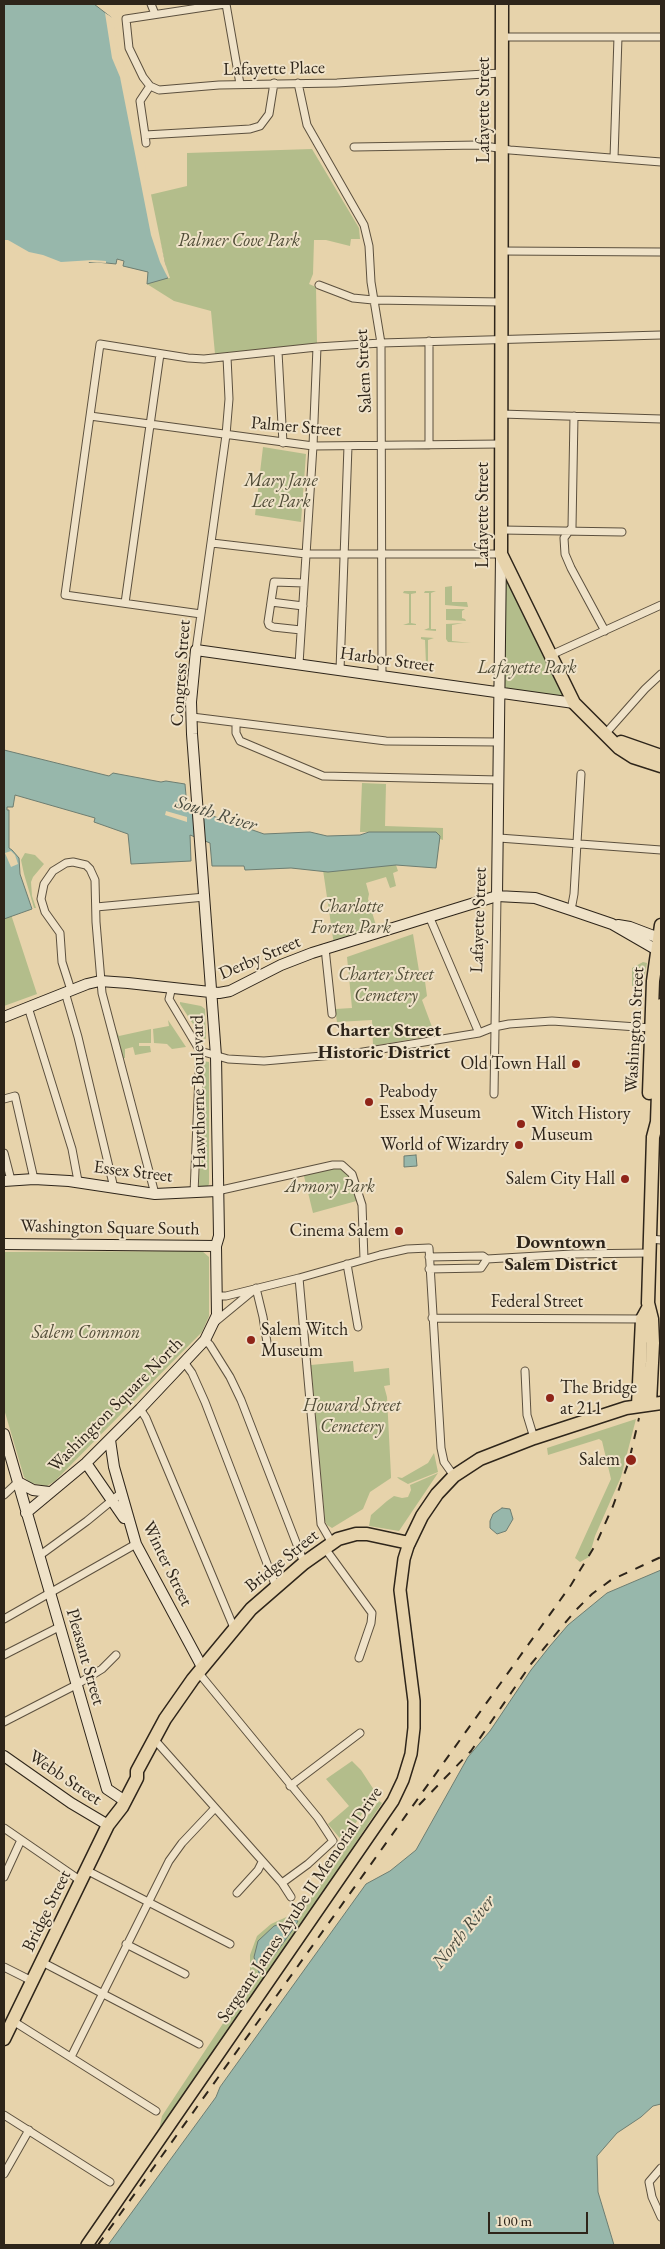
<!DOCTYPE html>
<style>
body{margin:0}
#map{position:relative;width:665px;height:2249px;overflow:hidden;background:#e7d3ab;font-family:"EB Garamond",serif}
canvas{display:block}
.frame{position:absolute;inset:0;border:5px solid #2e251a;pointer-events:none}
.scale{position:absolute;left:488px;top:2212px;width:100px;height:22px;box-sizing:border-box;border:2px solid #2e251a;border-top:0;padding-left:6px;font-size:15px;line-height:18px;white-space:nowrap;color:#2e251a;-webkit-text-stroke:4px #efe2c8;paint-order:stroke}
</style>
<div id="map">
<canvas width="665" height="2249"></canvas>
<div class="frame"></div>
<div class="scale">100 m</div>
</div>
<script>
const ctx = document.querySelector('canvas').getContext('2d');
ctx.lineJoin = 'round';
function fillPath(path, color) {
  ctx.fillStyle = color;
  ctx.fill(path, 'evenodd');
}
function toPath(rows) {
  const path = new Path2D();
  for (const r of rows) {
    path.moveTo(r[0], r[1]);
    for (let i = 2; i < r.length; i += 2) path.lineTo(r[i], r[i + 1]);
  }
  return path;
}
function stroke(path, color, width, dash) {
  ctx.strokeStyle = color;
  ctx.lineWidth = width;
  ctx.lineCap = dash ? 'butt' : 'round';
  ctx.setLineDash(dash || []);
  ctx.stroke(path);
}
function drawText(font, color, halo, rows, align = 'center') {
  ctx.font = font + ' "EB Garamond",serif';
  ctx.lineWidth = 4;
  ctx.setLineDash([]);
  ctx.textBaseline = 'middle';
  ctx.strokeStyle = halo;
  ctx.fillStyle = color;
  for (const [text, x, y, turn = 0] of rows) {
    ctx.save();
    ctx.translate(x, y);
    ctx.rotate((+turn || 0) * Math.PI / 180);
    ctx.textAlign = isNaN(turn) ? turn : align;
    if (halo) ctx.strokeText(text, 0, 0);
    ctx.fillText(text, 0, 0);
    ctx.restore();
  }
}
fillPath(toPath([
 [94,4,149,195,187,186,187,153,312,149,359,228,360,239,351,239,350,246,326,240,314,240,313,274,309,284,316,287,317,343,215,354,211,311,174,301,147,284,148,272,123,266,125,261],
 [263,447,306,454,301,522,255,515],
 [501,554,574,703,500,692],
 [452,586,452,602,467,602,468,607,445,605,445,587],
 [404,591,416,591,416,593,411,594,411,623,416,624,416,625,403,625,409,623,409,594,403,593],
 [425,591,436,591,431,593,431,629,436,629,436,631,424,630,429,628,429,593,424,593],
 [446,609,465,609,462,611,462,618,465,619,466,621,446,620],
 [463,623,452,625,452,641,471,643,448,642,446,639,446,624],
 [421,637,434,638,428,640,428,664,432,665,431,666,421,666,426,664,425,640,421,639],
 [362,783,386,784,385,826,443,828,443,840,440,839,439,844,424,832,360,832],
 [25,853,35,855,44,864,33,877,31,882,32,896,36,908,34,908,24,874,21,860],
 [352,857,410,865,396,865,398,871,393,873,396,886,390,888,386,877,366,883,369,894,368,899,378,932,334,945,323,870,291,868,245,870],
 [4,893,37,994,4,1006],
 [413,934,419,971,424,974,427,996,422,1000,435,1035,373,1046,372,1020,337,1022,335,1009,352,1008,347,957],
 [643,962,647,963,643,985,632,986,632,968],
 [180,1002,201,1006,205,1009,206,1039,202,1038,180,1004],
 [168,1020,186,1047,172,1049,167,1044,154,1043,153,1029,169,1026],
 [113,1024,119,1036,151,1029,151,1043,139,1043,139,1046,150,1046,151,1052,135,1055,133,1047,125,1049,125,1058,123,1058],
 [202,1061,209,1062,209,1184,208,1186,199,1186],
 [346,1167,360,1200,313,1213,303,1172],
 [202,1251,209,1257,209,1316,202,1332,55,1481,47,1486,30,1483,24,1477,4,1409,4,1252],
 [353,1361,354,1372,389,1368,390,1385,384,1386,387,1397,391,1476,391,1478,370,1492,363,1509,332,1528,327,1525,325,1521,311,1365],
 [636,1419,621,1477,595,1536,589,1557,580,1562,575,1558,611,1479,602,1441,599,1439,548,1455,547,1448],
 [434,1453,438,1472,408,1484,399,1479,397,1477,402,1478,428,1463],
 [438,1473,399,1531,369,1526,371,1515,387,1501,394,1496,402,1498,408,1497,411,1490,410,1485],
 [352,1761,361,1770,376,1793,343,1842,328,1824,349,1806,326,1779],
 [379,1801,382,1803,317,1901,159,2130,162,2116,247,1987,250,1978,250,1955,257,1936,271,1924,304,1909,339,1853]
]), '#b3bd8b');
const water = toPath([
 [4,4,94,4,112,18,115,51,168,278,147,284,148,272,123,266,124,261,117,259,116,264,97,262,63,264,4,247,4,4],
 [4,750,109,776,113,773,161,782,166,781,185,784,187,807,264,834,310,832,327,836,360,835,369,832,436,832,440,836,436,868,396,865,328,872,291,868,245,870,244,866,212,866,210,843,190,835,191,861,131,864,128,834,94,822,95,818,15,795,13,807,7,807,7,810,9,810,9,848,12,850,19,858,20,874,32,909,4,919,4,750],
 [416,1155,417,1166,404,1167,404,1156,416,1155],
 [502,1508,510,1509,513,1519,506,1531,497,1534,490,1528,490,1521,493,1514,502,1508],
 [661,1570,661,2104,653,2106,641,2117,617,2133,597,2156,598,2192,614,2245,108,2245,216,2097,220,2087,366,1884,390,1871,416,1850,468,1757,490,1731,531,1670,550,1646,568,1625,607,1593,661,1570],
 [296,1920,298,1921,294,1928,262,1972,259,1973,254,1957,258,1941,274,1926,296,1920]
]);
fillPath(water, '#97b7ab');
stroke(water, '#6d7d71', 1);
fillPath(toPath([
 [105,13,113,18,119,58,125,67,165,263,170,278,168,278,160,262,151,235,120,77,112,58],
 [4,240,8,240,29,252,43,255,61,262,93,260,106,261,106,263,89,262,88,265,70,266,30,262,11,251,4,250],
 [166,811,187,817,187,822,165,815],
 [11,851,15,855,18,864,11,867,5,853]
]), '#e7d3ab');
const street = toPath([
 [151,4,155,14],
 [225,4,126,19,129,48,143,77,150,86,159,90,219,85,337,83,501,73],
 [226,4,240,84],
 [501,37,661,37],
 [298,83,307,125,364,225,369,246,371,282,381,343,382,676],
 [150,86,140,101,145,135,250,129,260,126,269,114,274,83],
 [145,135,146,143],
 [354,147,479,145,510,150,661,162],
 [614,158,618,37],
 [501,251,661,252],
 [319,285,353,298,373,300,501,302],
 [278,352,283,443],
 [501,414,661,419],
 [90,416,313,446,501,444],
 [574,416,572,527,564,538,565,554,571,568,605,631],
 [429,445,429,341],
 [502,530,622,532],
 [212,543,306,554,501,554],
 [271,602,303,606],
 [125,603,160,354],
 [201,614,65,595,100,344,188,358,204,359,317,347,381,343,661,335],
 [301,630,273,627,269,625,268,622,274,582,304,583],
 [196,650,226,435,229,399,227,357],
 [551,655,661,605],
 [299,664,313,446,317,347],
 [340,670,348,446],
 [192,717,386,741,498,742],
 [236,723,236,733,240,741,323,776,499,780],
 [606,733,645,689,661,674],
 [499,838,661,850],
 [96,907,205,897],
 [571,910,574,894,581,774],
 [429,916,479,1033],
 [325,948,332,1014],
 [172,987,169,999,200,1051,194,1193],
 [71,990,62,962,60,933,45,912,41,899,44,884,53,871,66,863,73,862,86,865,90,869,95,880,96,922,102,993,155,1194],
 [65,992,78,1037,114,1188],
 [28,1007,72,1149,78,1181],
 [200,1051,228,1059,264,1061,357,1053,479,1033,494,1027,509,1024,552,1021,651,1028],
 [494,1094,497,896],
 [4,1099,15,1096,34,1179],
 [4,1153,11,1180],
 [217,1191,333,1165,342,1165,352,1174,362,1205,364,1259],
 [650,1239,661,1240],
 [429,1257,483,1256,487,1259,572,1254,650,1253],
 [347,1264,358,1327],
 [429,1269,481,1268,487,1259],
 [299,1278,321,1524,332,1543],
 [256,1288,263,1317,268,1349],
 [218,1296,226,1296,299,1278,380,1255,407,1249,429,1248,441,1448,444,1462,454,1476],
 [432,1318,642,1319],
 [215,1322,255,1289],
 [205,1340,210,1345,230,1377,241,1400,304,1563],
 [184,1362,192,1373,205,1402,276,1587],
 [525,1371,527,1415,534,1438],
 [140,1409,146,1418,234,1628],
 [4,1495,18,1482],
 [324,1547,372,1613,371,1623,359,1658],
 [39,1556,87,1521,121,1493],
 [4,1619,136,1544],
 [4,1655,59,1627],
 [198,1672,318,1818,333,1841,308,1864,282,1883],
 [4,1722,76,1685,102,1669,116,1655],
 [154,1739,282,1883,291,1897],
 [290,1786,360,1733],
 [4,1828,81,1881],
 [86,1870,230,1944],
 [4,1877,21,1840],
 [237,1893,258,1870,262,1862],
 [126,1944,185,1974],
 [42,1962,199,2044],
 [4,1967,32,1981],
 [13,2021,156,2111],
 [71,2057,169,1861,182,1843,215,1808],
 [4,2115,110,2182],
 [661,2168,649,2182,652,2197,661,2217],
 [4,2174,29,2130]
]);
const secondary = toPath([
 [497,896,501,555],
 [618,925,630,927,659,938],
 [4,1017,87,984,100,981,128,983,219,993,230,991,281,965,312,953,497,896,535,898,571,910,612,924,657,950],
 [4,1181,34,1179,69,1181,155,1194,217,1191],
 [4,1244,216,1246],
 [4,1434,107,1789,125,1801],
 [110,1440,114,1467,136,1544,202,1667],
 [86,1463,124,1518],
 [18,1482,33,1490,49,1492],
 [26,1513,86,1463,140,1409,205,1340,217,1315,216,1246,219,1236,216,1056,192,734,191,702,196,650,574,703],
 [4,1756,71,1803,108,1825]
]);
const primary = toPath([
 [87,2245,393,1801,403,1780,411,1754,414,1728,414,1701,400,1590,404,1559,409,1543]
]);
const highway = toPath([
 [502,4,501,554,574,703,619,748,633,757,661,766],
 [621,742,661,756],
 [649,1093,653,981,661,925],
 [650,1403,653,1343,652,1319,648,1303,653,1137,657,1122,661,1005],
 [638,1405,642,1319,648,1308],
 [4,2039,108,1825,122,1807,137,1778,137,1771,165,1719,193,1679,251,1609,304,1563,338,1539,356,1534,367,1534,409,1543,422,1516,437,1494,454,1476,480,1459,534,1438,626,1408,661,1403]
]);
stroke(street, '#5c503e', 9);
stroke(secondary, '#2e251a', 12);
stroke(primary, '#2e251a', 14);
stroke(highway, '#2e251a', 15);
stroke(street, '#efe2c8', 7);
stroke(secondary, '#efe2c8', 10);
stroke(primary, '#e7d3ab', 11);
stroke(highway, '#e7d3ab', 12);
stroke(toPath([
 [419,1805,471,1751,531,1664,575,1611,592,1594,611,1580,661,1557],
 [98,2245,571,1585,596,1544,613,1506,629,1461,639,1418]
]), '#2e251a', 2, [9, 9]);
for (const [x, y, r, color] of [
 [576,1064,5,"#8f2418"],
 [369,1102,5,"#8f2418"],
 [521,1124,5,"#8f2418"],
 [519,1145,5,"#8f2418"],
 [625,1179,5,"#8f2418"],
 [399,1231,5,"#8f2418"],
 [251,1340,5,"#8f2418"],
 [550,1398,5,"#8f2418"],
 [631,1460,6,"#8f2418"]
]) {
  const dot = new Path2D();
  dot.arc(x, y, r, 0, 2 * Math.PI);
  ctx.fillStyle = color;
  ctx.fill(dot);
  stroke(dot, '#efe2c8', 2);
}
drawText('18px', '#2e251a', '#efe2c8', [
 ["Lafayette Place",274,69,-1],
 ["Lafayette Street",484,110,-90],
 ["Salem Street",364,371,-93],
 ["Palmer Street",296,427,5],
 ["Lafayette Street",483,515,-90],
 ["Harbor Street",387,660,8],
 ["Congress Street",181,673,-86],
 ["Lafayette Street",479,920,-88],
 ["Derby Street",260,958,-23],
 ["Washington Street",635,1030,-87],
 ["Hawthorne Boulevard",199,1092,-91],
 ["Essex Street",133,1172,7],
 ["Washington Square South",110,1228,1],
 ["Federal Street",537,1302],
 ["Washington Square North",116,1405,-45],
 ["Bridge Street",282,1561,-39],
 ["Winter Street",167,1564,64],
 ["Pleasant Street",85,1657,74],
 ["Webb Street",65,1778,34],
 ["Sergeant James Ayube II Memorial Drive",300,1905,-56],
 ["Bridge Street",47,1911,-64]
]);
drawText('italic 18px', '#4f4b36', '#efe2c8', [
 ["Palmer Cove Park",239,241],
 ["Mary Jane",281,481],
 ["Lee Park",281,502],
 ["Lafayette Park",527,668],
 ["Charlotte",351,907],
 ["Forten Park",351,928],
 ["Charter Street",386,975],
 ["Cemetery",386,996],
 ["Armory Park",330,1187],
 ["Salem Common",86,1333],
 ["Howard Street",352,1406],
 ["Cemetery",352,1427]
]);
drawText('18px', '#2e251a', '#efe2c8', [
 ["Old Town Hall",566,1064],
 ["Peabody",379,1092,"left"],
 ["Essex Museum",379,1113,"left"],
 ["Witch History",531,1114,"left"],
 ["Museum",531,1135,"left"],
 ["World of Wizardry",509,1145],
 ["Salem City Hall",615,1179],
 ["Cinema Salem",389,1231],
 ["Salem Witch",261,1330,"left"],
 ["Museum",261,1351,"left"],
 ["The Bridge",560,1388,"left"],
 ["at 211",560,1409,"left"],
 ["Salem",620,1460]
], 'right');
drawText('italic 19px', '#484a3e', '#efe2c8', [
 ["South River",216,814,17],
 ["North River",464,1932,-51]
]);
drawText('bold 19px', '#2e251a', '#efe2c8', [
 ["Charter Street",384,1031],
 ["Historic District",384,1053],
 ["Downtown",561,1243],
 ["Salem District",561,1265]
]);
</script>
